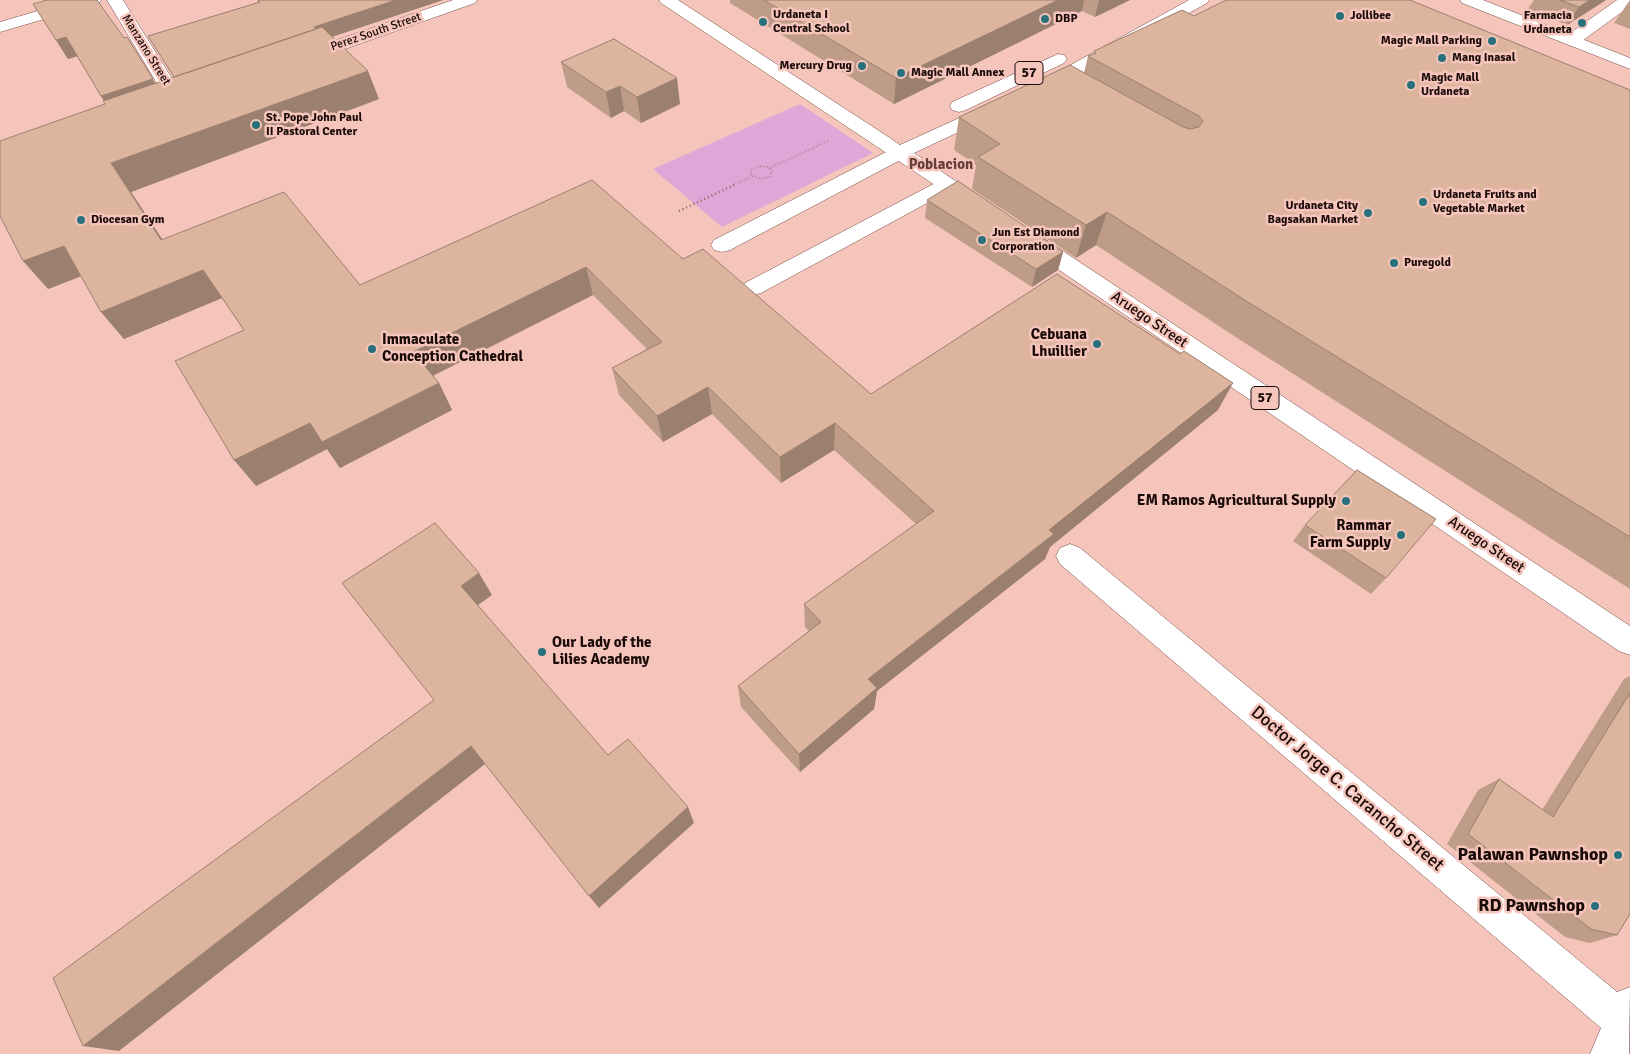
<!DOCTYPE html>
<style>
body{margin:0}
canvas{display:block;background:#f5c5bc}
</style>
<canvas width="1630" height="1054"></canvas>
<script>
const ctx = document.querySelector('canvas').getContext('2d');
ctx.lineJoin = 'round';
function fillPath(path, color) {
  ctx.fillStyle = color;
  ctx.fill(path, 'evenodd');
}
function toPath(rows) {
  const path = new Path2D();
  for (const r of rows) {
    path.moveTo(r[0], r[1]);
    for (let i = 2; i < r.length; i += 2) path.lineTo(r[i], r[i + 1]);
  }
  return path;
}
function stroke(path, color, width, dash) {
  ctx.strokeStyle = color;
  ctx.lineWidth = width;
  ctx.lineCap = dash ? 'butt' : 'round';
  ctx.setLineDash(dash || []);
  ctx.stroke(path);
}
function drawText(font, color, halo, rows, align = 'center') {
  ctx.font = font + ' Signika,sans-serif';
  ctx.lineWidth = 5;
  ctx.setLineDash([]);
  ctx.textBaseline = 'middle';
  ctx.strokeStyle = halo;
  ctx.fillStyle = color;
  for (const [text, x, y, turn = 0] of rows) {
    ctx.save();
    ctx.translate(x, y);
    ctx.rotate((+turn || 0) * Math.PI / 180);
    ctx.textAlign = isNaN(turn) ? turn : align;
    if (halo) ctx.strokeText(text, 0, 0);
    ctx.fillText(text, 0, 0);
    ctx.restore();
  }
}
fillPath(toPath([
 [800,104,873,153,722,227,653,169]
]), '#dea7d7');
const minor = toPath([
 [75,0,101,0,99,3,0,32,0,22,75,0],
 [107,0,123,0,186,101,184,105,177,107,170,105,107,0],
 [453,0,477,0,475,3,311,61,305,62,299,61,296,57,299,53,453,0],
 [659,0,678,0,890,138,893,142,890,146,883,148,876,146,661,3,659,0],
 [1617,0,1630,0,1630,6,1578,44,1572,45,1566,44,1563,40,1566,36,1617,0],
 [901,146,908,148,911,152,908,156,730,250,722,252,714,250,711,245,714,240,894,148,901,146],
 [948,178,955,180,958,184,955,188,761,293,753,295,745,293,742,288,745,283,941,180,948,178],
 [1070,544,1080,548,1617,992,1630,987,1629,1054,1590,1054,1601,1028,1060,564,1056,556,1060,548,1070,544]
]);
const major = toPath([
 [1189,0,1209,0,1207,3,1068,81,1042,90,1036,89,1033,85,1036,81,1056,73,1189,0],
 [1460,0,1483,0,1630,58,1630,69,1462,3,1460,0],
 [1058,54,1064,55,1067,59,1064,63,966,110,959,112,952,110,950,106,952,102,1058,54],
 [992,103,999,105,1001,109,999,113,914,153,988,203,991,207,988,211,981,213,974,211,876,146,873,142,876,138,883,136,890,138,900,145,992,103],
 [1029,232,1037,234,1630,626,1630,655,1619,651,1021,244,1018,239,1021,234,1029,232]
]);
stroke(minor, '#754d46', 1);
stroke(major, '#754d46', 1);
stroke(toPath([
 [761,166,768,167,772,171,770,177,760,179,750,174,752,169,761,166],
 [770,168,828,141],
 [733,185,753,176]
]), '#876762', 2, [0.5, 2.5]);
stroke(toPath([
 [679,211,736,184]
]), '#876762', 2.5, [1, 3]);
fillPath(minor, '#fff');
fillPath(major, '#fff');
fillPath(toPath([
 [257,0,443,0,332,37,379,99,131,192,163,240,360,285,683,259,871,394,1218,410,1050,547,1045,559,877,691,874,709,800,772,741,707,738,686,809,631,805,627,804,604,916,524,834,450,781,483,712,414,663,442,619,395,612,368,647,349,593,295,433,376,439,383,452,410,340,468,327,449,256,486,244,330,222,298,124,339,101,312,81,276,48,289,105,104,104,101,77,56,68,59,56,40,155,83,174,77,148,36,258,3],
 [730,0,1130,0,1095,17,1082,11,894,104,730,3],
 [1534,0,1606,0,1567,25,1528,9],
 [1630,0,1630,29,1614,23],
 [1194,16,1630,90,1630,589,1234,336,1096,245,1076,258,972,189,976,165,954,150,959,117,1084,73,1088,56,1093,54,1094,51],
 [561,62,680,104,641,123,624,111,611,118,567,87],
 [927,200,1063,252,1058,270,1032,287,925,218],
 [1305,525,1386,578,1371,594,1293,541],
 [1630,676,1630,914,1617,935,1590,943,1565,937,1447,844,1478,790,1499,779,1542,810,1624,679]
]), '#be9c88');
fillPath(toPath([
 [396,0,443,0,322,40,314,27],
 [1058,0,1084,0,1082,11,894,104,896,78],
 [1099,0,1130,0,1095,17],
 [1590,0,1606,0,1567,25,1579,7],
 [66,37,78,56,68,59,56,40],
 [127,37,164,98,114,115,101,96],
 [368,71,379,99,131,192,181,268,161,240,111,163],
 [677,78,680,104,641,123,637,97],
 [620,86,624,111,611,118,606,92],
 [1107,212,1096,245,1076,258,1086,225],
 [64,246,87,274,48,289,23,261],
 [1063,252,1058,270,1032,287,1036,269],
 [586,267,593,295,426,379,413,352],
 [203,270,222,298,124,339,101,312],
 [439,383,452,410,340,468,327,449,256,486,234,460,310,423],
 [1233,383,1218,410,1050,547,1045,559,877,691,874,709,800,772,799,754,868,679,1049,530],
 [708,387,712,414,663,442,657,416],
 [835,423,834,450,781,483,780,457],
 [479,573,492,595,474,608,461,586],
 [471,746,485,764,119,1051,83,1046],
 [688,807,694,823,599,908,589,896]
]), '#9b7f6f');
const building = toPath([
 [47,0,97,0,124,38,127,37,153,79,101,96,66,37,56,40,33,4,47,0],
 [258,0,396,0,314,27,316,29,174,77,148,36,260,2,258,0],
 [764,0,1058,0,896,78,764,0],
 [1226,0,1410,0,1630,90,1630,537,1251,304,1107,212,1086,225,978,157,1000,144,959,117,1070,65,1183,127,1190,129,1199,127,1203,121,1199,116,1088,56,1096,53,1094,51,1182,10,1194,16,1226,0],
 [1560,0,1590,0,1579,7,1560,0],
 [322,27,368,71,111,163,161,240,284,192,360,285,592,180,683,259,703,249,871,394,1057,274,1180,354,1184,351,1233,383,1049,530,1054,534,868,679,877,688,799,754,738,686,821,622,804,604,934,511,835,423,780,457,708,387,657,416,612,368,662,342,586,267,413,352,439,383,322,442,310,423,234,460,175,361,244,330,203,270,101,312,64,246,23,261,0,216,0,141,105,104,103,101,322,27],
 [614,39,677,78,637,97,620,86,606,92,561,62,614,39],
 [958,181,1063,252,1036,269,927,200,958,181],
 [1357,470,1436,519,1386,578,1305,525,1357,470],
 [435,523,479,573,461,586,608,755,628,739,688,807,589,896,471,746,83,1046,53,978,434,700,342,583,435,523],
 [1630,693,1630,914,1617,935,1591,929,1468,834,1499,779,1553,817,1630,693]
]);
fillPath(building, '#ddb59e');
stroke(building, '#9b7f6f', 1);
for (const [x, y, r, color] of [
 [1340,16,5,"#28707c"],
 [1045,19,5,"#28707c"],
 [763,22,5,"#28707c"],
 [1582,23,5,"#28707c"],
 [1492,41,5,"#28707c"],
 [1442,58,5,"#28707c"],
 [862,66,5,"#28707c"],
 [901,73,5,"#28707c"],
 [1411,85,5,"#28707c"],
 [256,125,5,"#28707c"],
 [1423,202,5,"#28707c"],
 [1368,213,5,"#28707c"],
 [81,220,5,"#28707c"],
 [982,240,5,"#28707c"],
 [1394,263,5,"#28707c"],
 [1097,344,5,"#28707c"],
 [372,349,5,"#28707c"],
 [1346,501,5,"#28707c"],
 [1401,535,5,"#28707c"],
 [542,652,5,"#28707c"],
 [1618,855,5,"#28707c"],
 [1595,906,5,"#28707c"]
]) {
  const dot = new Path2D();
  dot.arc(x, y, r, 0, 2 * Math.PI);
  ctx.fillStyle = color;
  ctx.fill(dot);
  stroke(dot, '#f5c5bc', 2);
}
drawText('bold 12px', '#1a0a08', '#f5c5bc', [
 ["Urdaneta I",773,15],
 ["Central School",773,29],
 ["Jollibee",1350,16],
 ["Farmacia",1572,16,"right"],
 ["Urdaneta",1572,30,"right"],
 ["DBP",1055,19],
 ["Magic Mall Parking",1482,41,"right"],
 ["Mang Inasal",1452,58],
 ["Mercury Drug",852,66,"right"],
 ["Magic Mall Annex",911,73],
 ["Magic Mall",1421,78],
 ["Urdaneta",1421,92],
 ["St. Pope John Paul",266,118],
 ["II Pastoral Center",266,132],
 ["Urdaneta Fruits and",1433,195],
 ["Vegetable Market",1433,209],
 ["Urdaneta City",1358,206,"right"],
 ["Bagsakan Market",1358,220,"right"],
 ["Diocesan Gym",91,220],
 ["Jun Est Diamond",992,233],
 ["Corporation",992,247],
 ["Puregold",1404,263]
], 'left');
drawText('12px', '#1a0a08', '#f5c5bc', [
 ["Perez South Street",376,32,-19],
 ["Manzano Street",146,50,58]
]);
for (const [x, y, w] of [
 [1029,73,28],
 [1265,398,28]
]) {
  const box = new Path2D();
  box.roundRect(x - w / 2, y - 11.5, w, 23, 4);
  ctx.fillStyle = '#f5c5bc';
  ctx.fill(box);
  stroke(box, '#1a0a08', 1);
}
drawText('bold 14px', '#1a0a08', null, [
 ["57",1029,73],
 ["57",1265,398]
]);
drawText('bold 15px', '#653f38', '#f5c5bc', [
 ["Poblacion",941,165]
]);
drawText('15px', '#1a0a08', '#f5c5bc', [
 ["Aruego Street",1149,320,34],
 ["Aruego Street",1486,545,34]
]);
drawText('bold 15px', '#1a0a08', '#f5c5bc', [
 ["Cebuana",1087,335],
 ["Lhuillier",1087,352],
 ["Immaculate",382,340,"left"],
 ["Conception Cathedral",382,357,"left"],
 ["EM Ramos Agricultural Supply",1336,501],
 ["Rammar",1391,526],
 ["Farm Supply",1391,543],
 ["Our Lady of the",552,643,"left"],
 ["Lilies Academy",552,660,"left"]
], 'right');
drawText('18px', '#1a0a08', '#f5c5bc', [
 ["Doctor Jorge C. Carancho Street",1347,789,40]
]);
drawText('bold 18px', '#1a0a08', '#f5c5bc', [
 ["Palawan Pawnshop",1608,855],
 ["RD Pawnshop",1585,906]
], 'right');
</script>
